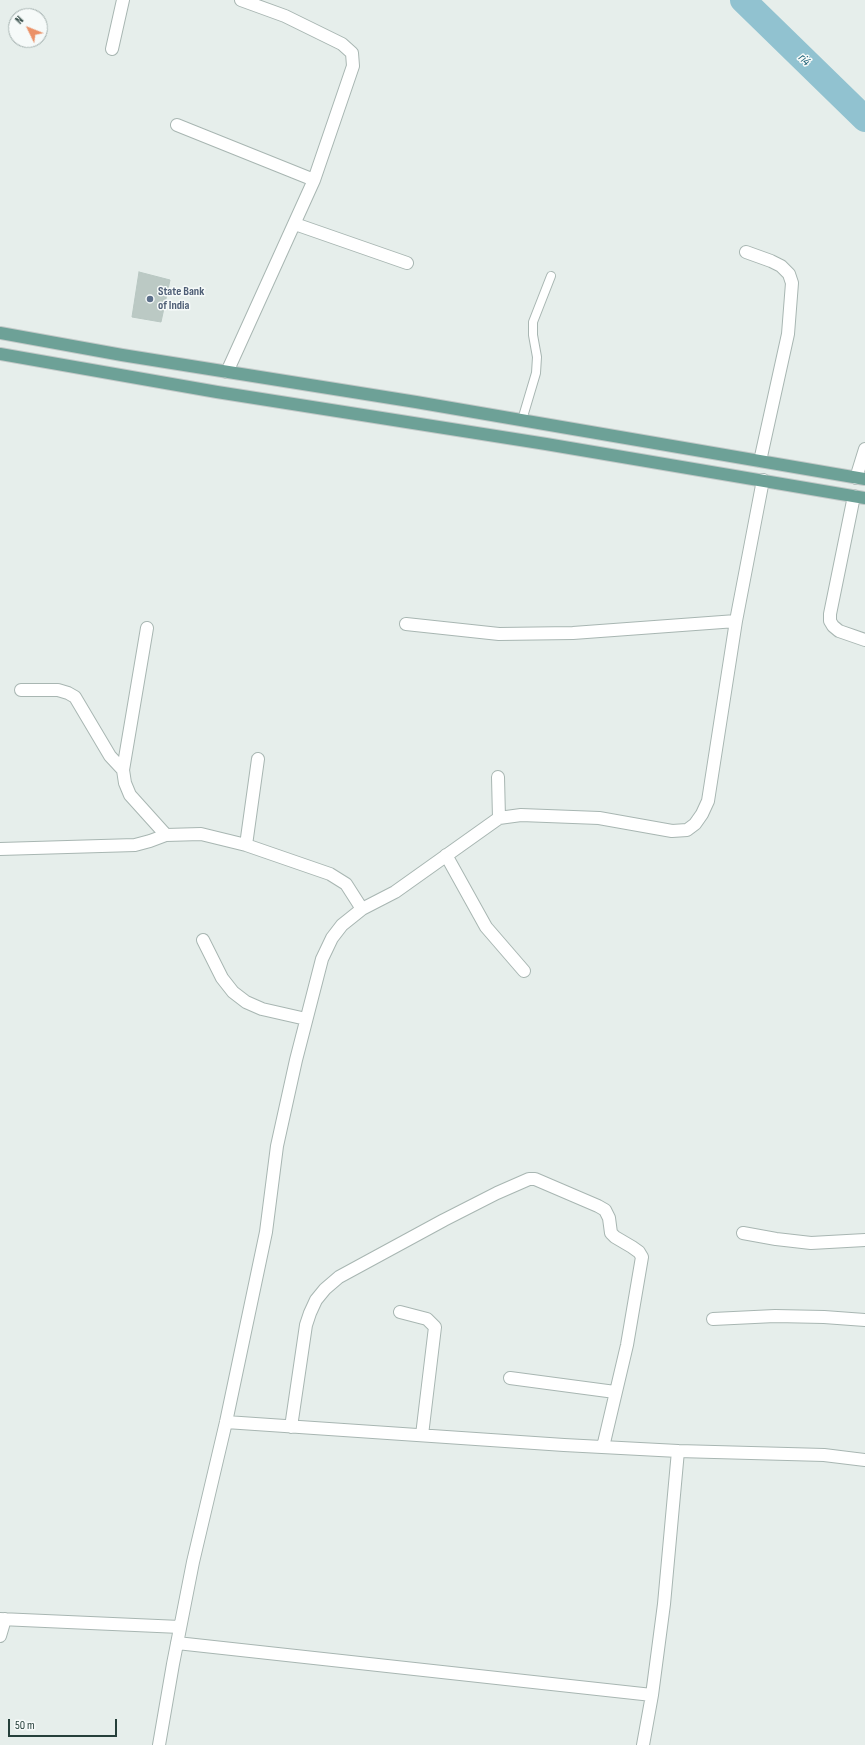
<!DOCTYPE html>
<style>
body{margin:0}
#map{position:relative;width:865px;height:1745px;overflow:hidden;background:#e6eeeb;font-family:"Sofia Sans Condensed",sans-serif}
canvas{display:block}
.north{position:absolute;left:8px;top:8px;width:40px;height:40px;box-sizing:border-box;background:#f6faf9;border:1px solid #a2afad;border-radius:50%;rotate:313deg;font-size:11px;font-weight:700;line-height:16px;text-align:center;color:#253f3a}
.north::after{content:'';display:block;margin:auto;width:14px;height:18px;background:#eb9167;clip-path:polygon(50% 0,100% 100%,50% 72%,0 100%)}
.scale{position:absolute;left:8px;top:1719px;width:109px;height:18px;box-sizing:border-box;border:2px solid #253f3a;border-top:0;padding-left:5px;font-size:12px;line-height:14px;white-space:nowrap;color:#253f3a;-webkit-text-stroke:3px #f6faf9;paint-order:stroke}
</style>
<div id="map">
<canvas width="865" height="1745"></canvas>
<div class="north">N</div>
<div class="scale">50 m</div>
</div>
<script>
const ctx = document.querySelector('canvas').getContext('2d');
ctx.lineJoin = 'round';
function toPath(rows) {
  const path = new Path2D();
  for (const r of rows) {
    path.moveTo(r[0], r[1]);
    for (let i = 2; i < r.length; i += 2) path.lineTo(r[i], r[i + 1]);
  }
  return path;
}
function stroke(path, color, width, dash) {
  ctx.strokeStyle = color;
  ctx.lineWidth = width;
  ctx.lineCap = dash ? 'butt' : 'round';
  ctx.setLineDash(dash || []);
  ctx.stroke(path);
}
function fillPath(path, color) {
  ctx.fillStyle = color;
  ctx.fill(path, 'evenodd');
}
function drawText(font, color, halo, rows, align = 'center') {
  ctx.font = font + ' "Sofia Sans Condensed",sans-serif';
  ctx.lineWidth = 3;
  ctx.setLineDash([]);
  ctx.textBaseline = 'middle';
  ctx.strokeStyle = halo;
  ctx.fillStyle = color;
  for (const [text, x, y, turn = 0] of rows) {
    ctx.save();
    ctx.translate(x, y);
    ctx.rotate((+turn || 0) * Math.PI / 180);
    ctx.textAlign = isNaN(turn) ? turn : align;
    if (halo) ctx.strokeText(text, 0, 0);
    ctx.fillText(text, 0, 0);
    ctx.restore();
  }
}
stroke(toPath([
 [743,0,865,119]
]), '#91c2d0', 26);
const building = toPath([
 [139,272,170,280,161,322,132,317,139,272]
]);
fillPath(building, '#bbc9c4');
stroke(building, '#b8c7c2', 1);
const service = toPath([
 [522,420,536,373,537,357,533,335,533,322,551,276]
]);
const minor = toPath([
 [112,49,123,0],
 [177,125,314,180],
 [295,224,407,263],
 [746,252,771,261,781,266,789,274,792,283,788,334,760,461],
 [227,372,314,180,353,66,352,53,342,44,285,16,241,0],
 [856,478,865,449],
 [854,496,830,614,830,621,833,626,839,631,865,640],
 [406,624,499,634,573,633,736,621],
 [147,628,123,770,125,783,130,795,166,835],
 [21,690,58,690,68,693,75,697,110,756,123,770],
 [498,777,499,818],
 [246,845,258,759],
 [0,849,135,845,150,841,166,835,201,834,246,845,330,874,346,884,362,909],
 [446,855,486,927,524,971],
 [203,940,222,978,233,992,246,1002,262,1009,306,1019],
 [743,1233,776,1239,811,1243,865,1240],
 [400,1312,427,1319,435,1327,422,1435],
 [713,1319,775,1316,824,1317,865,1320],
 [510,1378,615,1392],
 [226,1422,564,1445,678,1451,824,1455,865,1460],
 [291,1427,306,1325,310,1313,316,1300,325,1289,339,1277,444,1220,497,1193,529,1179,535,1179,598,1206,605,1210,609,1218,611,1233,615,1237,632,1247,639,1252,642,1257,627,1345,603,1447],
 [0,1619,180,1627],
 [0,1636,5,1619],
 [177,1643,652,1695],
 [159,1745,173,1664,193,1562,226,1422,266,1232,277,1146,296,1060,322,959,332,938,342,925,362,909,395,892,499,818,521,815,599,818,672,831,687,830,695,824,702,814,708,801,736,621,763,480],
 [643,1745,652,1695,664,1604,678,1451]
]);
const primary = toPath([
 [0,333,122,355,416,402,865,479],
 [0,354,217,392,546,444,865,498]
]);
stroke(service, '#a8b6b2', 10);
stroke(minor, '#a8b6b2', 14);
stroke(primary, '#c2c9c8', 14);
stroke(service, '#fff', 8);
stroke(minor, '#fff', 12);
stroke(primary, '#6da197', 12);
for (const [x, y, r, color] of [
 [150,299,4,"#5c6f8a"]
]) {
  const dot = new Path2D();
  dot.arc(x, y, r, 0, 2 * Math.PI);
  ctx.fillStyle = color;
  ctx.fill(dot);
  stroke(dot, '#f6faf9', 1.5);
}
drawText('bold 12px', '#4e5e75', '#f6faf9', [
 ["State Bank",158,292],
 ["of India",158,306]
], 'left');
drawText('italic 13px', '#226479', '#f6faf9', [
 ["ri4",804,60,44]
]);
</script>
